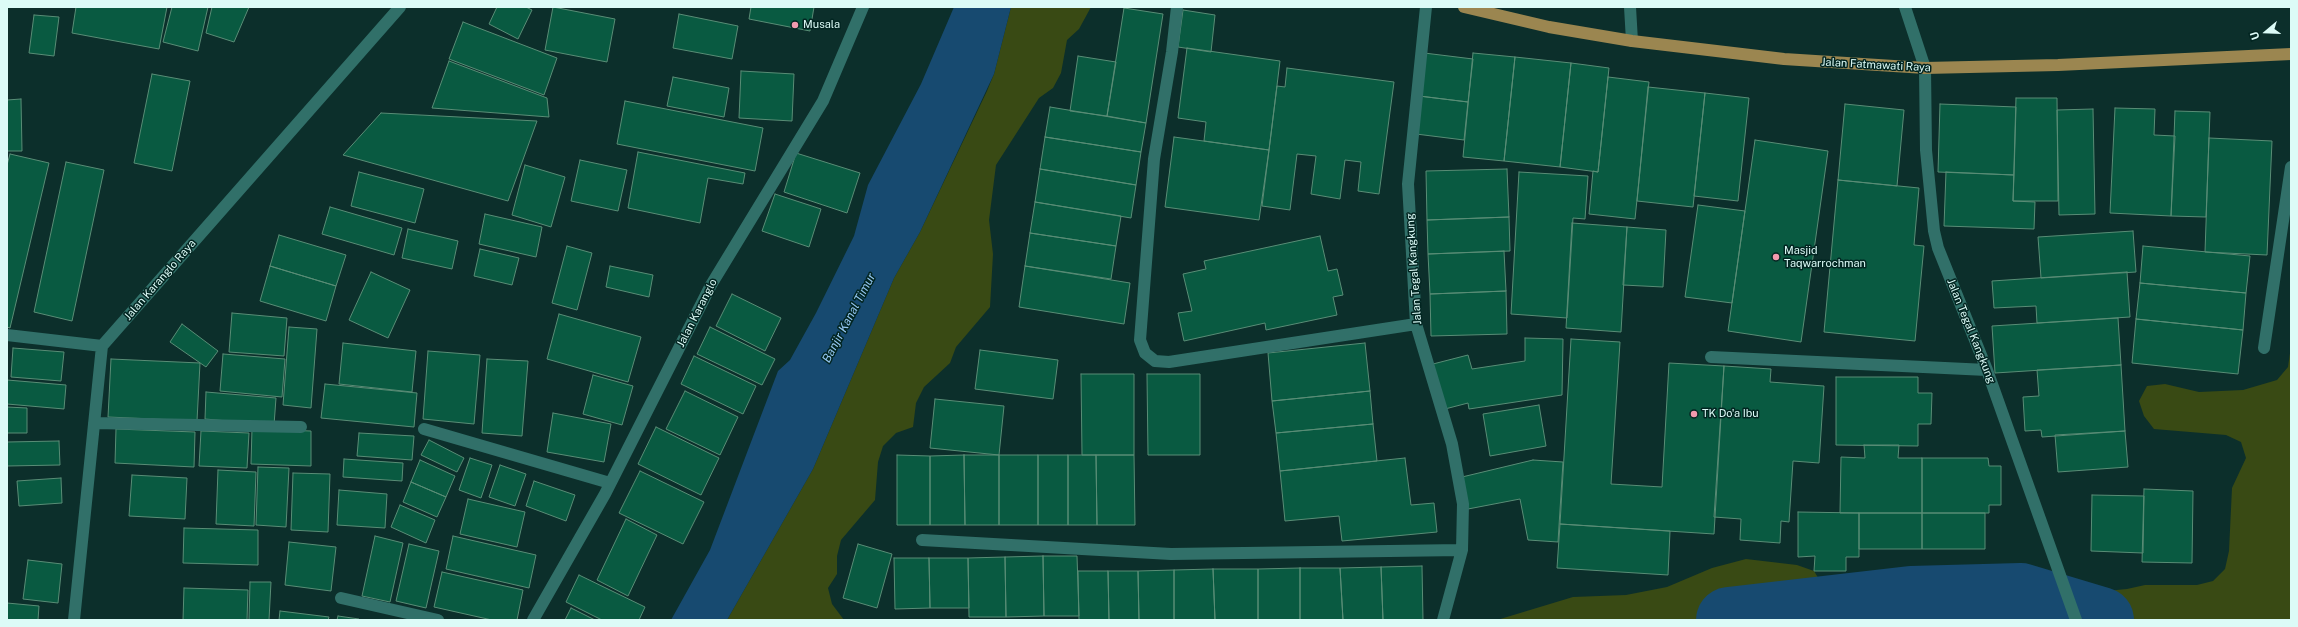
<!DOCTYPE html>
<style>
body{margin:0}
#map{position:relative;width:2298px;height:627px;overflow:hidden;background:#0c2f2b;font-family:"Public Sans",sans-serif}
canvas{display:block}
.frame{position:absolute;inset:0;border:8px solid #dcfbf7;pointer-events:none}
.north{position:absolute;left:2246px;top:12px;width:40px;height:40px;-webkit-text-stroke:3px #022521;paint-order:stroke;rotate:251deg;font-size:11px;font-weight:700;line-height:16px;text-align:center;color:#dcfbf7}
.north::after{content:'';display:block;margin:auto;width:14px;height:18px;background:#dcfbf7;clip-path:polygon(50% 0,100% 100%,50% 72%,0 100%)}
</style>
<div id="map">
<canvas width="2298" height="627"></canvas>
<div class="frame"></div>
<div class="north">U</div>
</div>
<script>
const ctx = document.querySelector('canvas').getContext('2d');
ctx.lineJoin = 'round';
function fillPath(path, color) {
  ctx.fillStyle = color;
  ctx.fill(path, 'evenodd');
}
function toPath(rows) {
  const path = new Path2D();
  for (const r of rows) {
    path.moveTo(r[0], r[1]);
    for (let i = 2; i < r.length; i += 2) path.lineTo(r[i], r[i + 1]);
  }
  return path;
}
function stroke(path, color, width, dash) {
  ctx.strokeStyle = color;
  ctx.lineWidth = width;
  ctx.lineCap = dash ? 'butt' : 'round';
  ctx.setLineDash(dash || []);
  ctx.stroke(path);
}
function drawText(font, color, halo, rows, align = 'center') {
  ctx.font = font + ' "Public Sans",sans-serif';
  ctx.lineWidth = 3;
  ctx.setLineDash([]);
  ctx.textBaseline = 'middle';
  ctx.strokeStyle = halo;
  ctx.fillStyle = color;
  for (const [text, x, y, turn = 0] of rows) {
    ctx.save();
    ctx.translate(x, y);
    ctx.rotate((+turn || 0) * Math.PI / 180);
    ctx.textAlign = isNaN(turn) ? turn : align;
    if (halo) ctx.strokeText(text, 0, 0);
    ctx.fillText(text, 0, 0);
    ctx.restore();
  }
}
fillPath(toPath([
 [1011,7,1091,7,1079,29,1067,40,1061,73,1053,88,1039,98,996,165,989,220,993,254,990,307,956,347,950,363,924,387,916,403,913,427,896,433,883,446,878,462,875,500,841,540,837,556,837,574,828,588,832,604,844,620,727,620,813,469,894,278,920,232,987,91,994,74],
 [2291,346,2291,620,2104,620,2100,607,2106,591,2127,589,2145,585,2197,585,2213,581,2225,569,2229,551,2232,488,2246,458,2241,442,2226,435,2154,429,2144,416,2139,401,2147,386,2165,384,2199,392,2243,390,2277,380,2288,367],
 [1746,559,1797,565,1814,571,1823,586,1829,620,1497,620,1573,597,1626,595,1667,587,1712,568]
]), '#394a14');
fillPath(toPath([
 [954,7,1011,7,994,74,920,232,894,278,813,469,727,620,671,620,710,550,778,371,790,360,816,313,854,236,868,185,921,84]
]), '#174a70');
stroke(toPath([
 [1729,620,1911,599,2021,596,2101,620]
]), '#174a70', 66);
const building = toPath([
 [76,7,167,7,159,49,72,33,76,7],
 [172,7,208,7,198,51,163,42,172,7],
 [212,7,249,7,234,42,206,33,212,7],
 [497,7,526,7,532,10,518,39,489,24,497,7],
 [553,7,615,19,607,62,545,50,553,7],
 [751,7,814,7,810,31,749,19,751,7],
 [1124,8,1163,14,1146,123,1107,116,1124,8],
 [1183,10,1215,15,1211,52,1178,47,1183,10],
 [679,14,738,26,732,59,673,48,679,14],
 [34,15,59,17,54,56,29,53,34,15],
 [463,22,557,58,544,95,449,59,463,22],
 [1187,48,1280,61,1269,150,1204,141,1206,122,1178,118,1187,48],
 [1424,53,1473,59,1468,102,1419,96,1424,53],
 [1473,53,1515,57,1504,161,1463,157,1473,53],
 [1078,56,1116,62,1107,116,1070,111,1078,56],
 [1515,57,1571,63,1560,167,1504,161,1515,57],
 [449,61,547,98,549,117,432,108,449,61],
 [1571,63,1609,68,1598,172,1560,167,1571,63],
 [1287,68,1394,82,1379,194,1358,191,1361,162,1345,160,1340,199,1311,194,1316,156,1297,154,1290,210,1262,206,1277,86,1285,87,1287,68],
 [741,71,794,74,792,121,739,118,741,71],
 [152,74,190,81,172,171,134,163,152,74],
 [673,77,729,88,724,117,667,106,673,77],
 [1608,77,1649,82,1635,219,1589,214,1593,171,1598,172,1608,77],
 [1648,87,1705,93,1693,207,1637,201,1648,87],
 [1705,93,1749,98,1738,201,1694,196,1705,93],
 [1419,96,1468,102,1464,140,1416,134,1419,96],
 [2016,98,2057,98,2058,201,2013,201,2016,98],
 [21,99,22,151,7,151,7,100,21,99],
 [625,101,763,128,755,171,617,144,625,101],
 [1845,104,1904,110,1897,186,1838,180,1845,104],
 [1940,104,2016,107,2014,175,1938,172,1940,104],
 [1050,107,1146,123,1141,152,1045,137,1050,107],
 [2115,108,2155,109,2154,135,2175,136,2171,216,2110,213,2115,108],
 [2093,109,2095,214,2059,215,2057,110,2093,109],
 [2175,111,2210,112,2206,217,2171,216,2175,111],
 [381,113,537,121,508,201,343,155,381,113],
 [1045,137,1141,152,1136,185,1040,169,1045,137],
 [1174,137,1269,150,1259,220,1165,207,1174,137],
 [2209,138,2272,141,2267,255,2205,252,2209,138],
 [1755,140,1828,151,1801,342,1728,331,1755,140],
 [638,152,745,173,743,184,708,178,700,223,628,208,638,152],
 [796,153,860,173,847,213,784,192,796,153],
 [10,154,49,163,10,328,7,327,7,165,10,154],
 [580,160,627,170,618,211,571,201,580,160],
 [66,162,104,170,72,321,34,312,66,162],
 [525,165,565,177,551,227,512,215,525,165],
 [1040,169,1136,185,1131,218,1035,202,1040,169],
 [1507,169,1509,217,1427,220,1426,171,1507,169],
 [359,172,424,189,415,223,351,206,359,172],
 [1519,172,1588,176,1585,219,1573,218,1567,318,1511,314,1519,172],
 [1946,172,2014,175,2013,201,2035,202,2034,229,1944,226,1946,172],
 [1838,180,1919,188,1914,245,1924,246,1915,341,1824,332,1838,180],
 [775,194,821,209,809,247,762,231,775,194],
 [1035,202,1121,216,1116,246,1030,233,1035,202],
 [1698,205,1745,211,1732,303,1685,297,1698,205],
 [330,207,402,228,394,255,322,234,330,207],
 [485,214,542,227,536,257,479,244,485,214],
 [1509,217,1510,251,1428,254,1427,220,1509,217],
 [1572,223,1627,227,1621,332,1566,328,1572,223],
 [1627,227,1666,230,1663,287,1623,285,1627,227],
 [408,229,458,241,452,269,402,258,408,229],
 [2133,231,2136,272,2041,278,2038,237,2133,231],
 [1030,233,1116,246,1111,279,1025,266,1030,233],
 [279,235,346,255,336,286,270,266,279,235],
 [1320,236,1328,271,1337,269,1343,295,1333,297,1337,315,1266,330,1265,323,1184,341,1178,313,1192,311,1183,274,1206,269,1204,261,1320,236],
 [567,246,592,253,577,310,552,303,567,246],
 [2143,246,2250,256,2246,293,2140,283,2143,246],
 [480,249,519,258,512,285,474,276,480,249],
 [1504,251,1506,291,1430,294,1428,254,1504,251],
 [270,266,336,286,326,321,260,301,270,266],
 [610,266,653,275,649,297,606,287,610,266],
 [1025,266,1130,283,1124,324,1019,307,1025,266],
 [371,272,410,290,388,338,349,320,371,272],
 [2127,272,2130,317,2037,323,2036,306,1994,308,1992,281,2127,272],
 [2140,283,2246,293,2243,330,2136,319,2140,283],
 [1506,291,1507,334,1431,336,1430,294,1506,291],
 [732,294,781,318,765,351,716,326,732,294],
 [232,313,287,318,284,356,229,352,232,313],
 [559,314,641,337,628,382,547,359,559,314],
 [2118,318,2121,365,1995,373,1992,326,2118,318],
 [2136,319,2243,330,2238,374,2132,363,2136,319],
 [182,324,218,351,206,367,170,342,182,324],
 [289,327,317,329,311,408,283,405,289,327],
 [710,327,775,359,762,385,697,354,710,327],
 [1525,338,1563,339,1562,395,1469,409,1468,403,1445,409,1433,364,1468,355,1472,369,1525,361,1525,338],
 [1571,339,1620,342,1611,484,1662,487,1669,363,1724,366,1714,534,1560,524,1571,339],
 [343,343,416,351,412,392,339,384,343,343],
 [1365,343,1370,391,1272,401,1268,353,1365,343],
 [13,348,64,352,61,381,11,377,13,348],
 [980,350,1058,360,1053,399,975,389,980,350],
 [428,351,480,355,474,424,423,419,428,351],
 [223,354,285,359,282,397,220,391,223,354],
 [694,356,756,386,743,414,681,384,694,356],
 [111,359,200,363,197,421,108,417,111,359],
 [487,359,528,361,522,436,482,433,487,359],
 [2121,365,2125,431,2042,437,2041,430,2025,431,2023,397,2039,396,2037,370,2121,365],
 [1724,366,1771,369,1770,382,1824,386,1819,463,1793,461,1789,522,1781,521,1780,543,1740,540,1741,519,1714,517,1724,366],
 [1081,374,1134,374,1134,455,1082,455,1081,374],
 [1147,374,1200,374,1200,455,1148,455,1147,374],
 [593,375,633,386,622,425,583,414,593,375],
 [1836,377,1918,377,1918,393,1932,393,1931,424,1918,424,1918,446,1836,445,1836,377],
 [7,380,66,385,64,409,7,404,7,380],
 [325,384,417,393,414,427,321,418,325,384],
 [685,391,738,417,720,455,666,429,685,391],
 [1370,391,1373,424,1276,433,1272,401,1370,391],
 [206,392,276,398,274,425,205,419,206,392],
 [935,399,1004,406,999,455,930,448,935,399],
 [1539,405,1546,446,1490,456,1483,414,1539,405],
 [7,407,27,408,27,433,7,433,7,407],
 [553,413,611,424,604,462,547,452,553,413],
 [1373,424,1377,461,1280,471,1276,433,1373,424],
 [656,427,719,458,701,495,638,464,656,427],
 [116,429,195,432,194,467,115,463,116,429],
 [252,429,311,431,311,466,251,464,252,429],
 [201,431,249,433,247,468,199,466,201,431],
 [2125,431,2128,467,2058,472,2055,435,2125,431],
 [359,433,414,436,412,460,357,456,359,433],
 [429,440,464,458,457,472,421,455,429,440],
 [59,441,60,465,7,466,7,442,59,441],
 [1864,445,1899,445,1898,458,1922,458,1922,513,1840,513,1841,457,1865,458,1864,445],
 [897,455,930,456,930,525,897,525,897,455],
 [964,455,965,525,930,525,930,456,964,455],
 [964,455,999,455,999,525,965,525,964,455],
 [999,455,1038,455,1038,525,999,525,999,455],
 [1038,455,1068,455,1068,525,1038,525,1038,455],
 [1068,455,1096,455,1097,525,1068,525,1068,455],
 [1096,455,1134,455,1135,525,1097,525,1096,455],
 [470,458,492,465,481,498,459,490,470,458],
 [1405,458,1411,505,1434,503,1437,532,1342,541,1339,516,1285,521,1280,471,1405,458],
 [1922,458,1988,458,1989,466,2001,466,2001,505,1989,505,1989,513,1922,513,1922,458],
 [344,459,403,463,402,481,343,477,344,459],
 [420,460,455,476,446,497,411,482,420,460],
 [1533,460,1563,462,1558,542,1528,540,1520,499,1468,509,1462,477,1533,460],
 [500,465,526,474,515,506,489,497,500,465],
 [258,467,289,468,286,527,256,525,258,467],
 [218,470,256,472,254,526,216,524,218,470],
 [640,471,704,502,683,544,619,513,640,471],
 [293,473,330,474,328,532,291,530,293,473],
 [132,475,187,478,185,519,129,516,132,475],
 [61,478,62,503,19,506,17,481,61,478],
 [534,481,575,495,566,521,526,506,534,481],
 [411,482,446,497,437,517,403,502,411,482],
 [2144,489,2193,491,2192,563,2142,562,2144,489],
 [339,490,387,494,385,528,337,525,339,490],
 [2092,495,2144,496,2143,553,2091,551,2092,495],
 [468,499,525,512,517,547,460,534,468,499],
 [400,505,435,520,426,543,391,527,400,505],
 [1798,512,1859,513,1859,557,1846,557,1846,571,1814,571,1815,556,1798,557,1798,512],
 [1859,513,1922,513,1922,549,1859,549,1859,513],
 [1922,513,1985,513,1985,549,1922,549,1922,513],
 [626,519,657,535,628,596,597,580,626,519],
 [1560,524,1670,531,1668,575,1557,568,1560,524],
 [184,528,258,530,258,565,183,563,184,528],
 [375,536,403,543,390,602,362,596,375,536],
 [453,536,536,555,529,588,446,569,453,536],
 [289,542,336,547,331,591,285,585,289,542],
 [409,544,439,551,426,608,396,601,409,544],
 [858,544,892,554,877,608,843,598,858,544],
 [1043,556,1044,616,1006,617,1005,557,1043,556],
 [1043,556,1077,556,1079,616,1044,616,1043,556],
 [1005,557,1006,617,969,617,968,558,1005,557],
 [894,558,929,558,930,608,895,609,894,558],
 [929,558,968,558,969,608,930,608,929,558],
 [28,560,62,564,58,603,23,599,28,560],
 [1422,566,1423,620,1383,620,1381,567,1422,566],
 [1381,567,1383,620,1343,620,1340,568,1381,567],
 [1300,568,1300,620,1258,620,1258,569,1300,568],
 [1300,568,1340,568,1343,620,1300,620,1300,568],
 [1213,569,1215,620,1174,620,1174,570,1213,569],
 [1213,569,1258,569,1258,620,1215,620,1213,569],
 [1174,570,1174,620,1139,620,1138,571,1174,570],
 [1078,571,1108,571,1109,620,1079,620,1078,571],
 [1108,571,1138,571,1139,620,1109,620,1108,571],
 [442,572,523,590,517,620,492,620,434,607,442,572],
 [579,575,645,607,639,620,602,620,566,602,579,575],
 [250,582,271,582,269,620,249,620,250,582],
 [184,588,248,590,247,620,183,620,184,588],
 [7,603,39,606,38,620,7,620,7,603],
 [571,608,595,620,565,620,571,608],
 [280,611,329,617,328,620,279,620,280,611],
 [338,616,359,619,359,620,337,620,338,616]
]);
fillPath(building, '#095a41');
stroke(building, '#598d76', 1);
stroke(toPath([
 [1177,7,1172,52,1154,159,1140,340,1145,353,1155,361,1169,362,1416,324],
 [1426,7,1408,184,1416,324,1452,444,1463,504,1462,550,1443,620],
 [1630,7,1632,41],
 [1905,7,1925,68,1926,150,1934,231,1938,248,1987,370,2076,620],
 [7,335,102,346],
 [2264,348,2291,167],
 [1711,357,1987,370],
 [94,423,301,427],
 [424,429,610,483],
 [922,540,1171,554,1462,550],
 [341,598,438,620],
 [74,620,102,346,400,7],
 [533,620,605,494,711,285,823,101,863,7]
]), '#317069', 12);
stroke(toPath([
 [1464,7,1549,27,1632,41,1784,59,1925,68,2058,65,2291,54]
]), '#9b8650', 12);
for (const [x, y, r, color] of [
 [795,25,4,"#f29aae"],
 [1776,257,4,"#f29aae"],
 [1694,414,4,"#f29aae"]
]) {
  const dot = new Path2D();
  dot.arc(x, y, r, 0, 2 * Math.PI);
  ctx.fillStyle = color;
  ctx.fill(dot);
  stroke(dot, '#022521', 1.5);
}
drawText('11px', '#dcfbf7', '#022521', [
 ["Musala",803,25],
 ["Masjid",1784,251],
 ["Taqwarrochman",1784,264],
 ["TK Do'a Ibu",1702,414]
], 'left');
drawText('11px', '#dcfbf7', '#022521', [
 ["Jalan Fatmawati Raya",1876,65,3],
 ["Jalan Tegal Kangkung",1414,269,-94],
 ["Jalan Karanglo Raya",160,280,-49],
 ["Jalan Karanglo",697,313,-63],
 ["Jalan Tegal Kangkung",1971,331,68]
]);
drawText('italic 12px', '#95c7f2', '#022521', [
 ["Banjir Kanal Timur",849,318,-62]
]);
</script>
